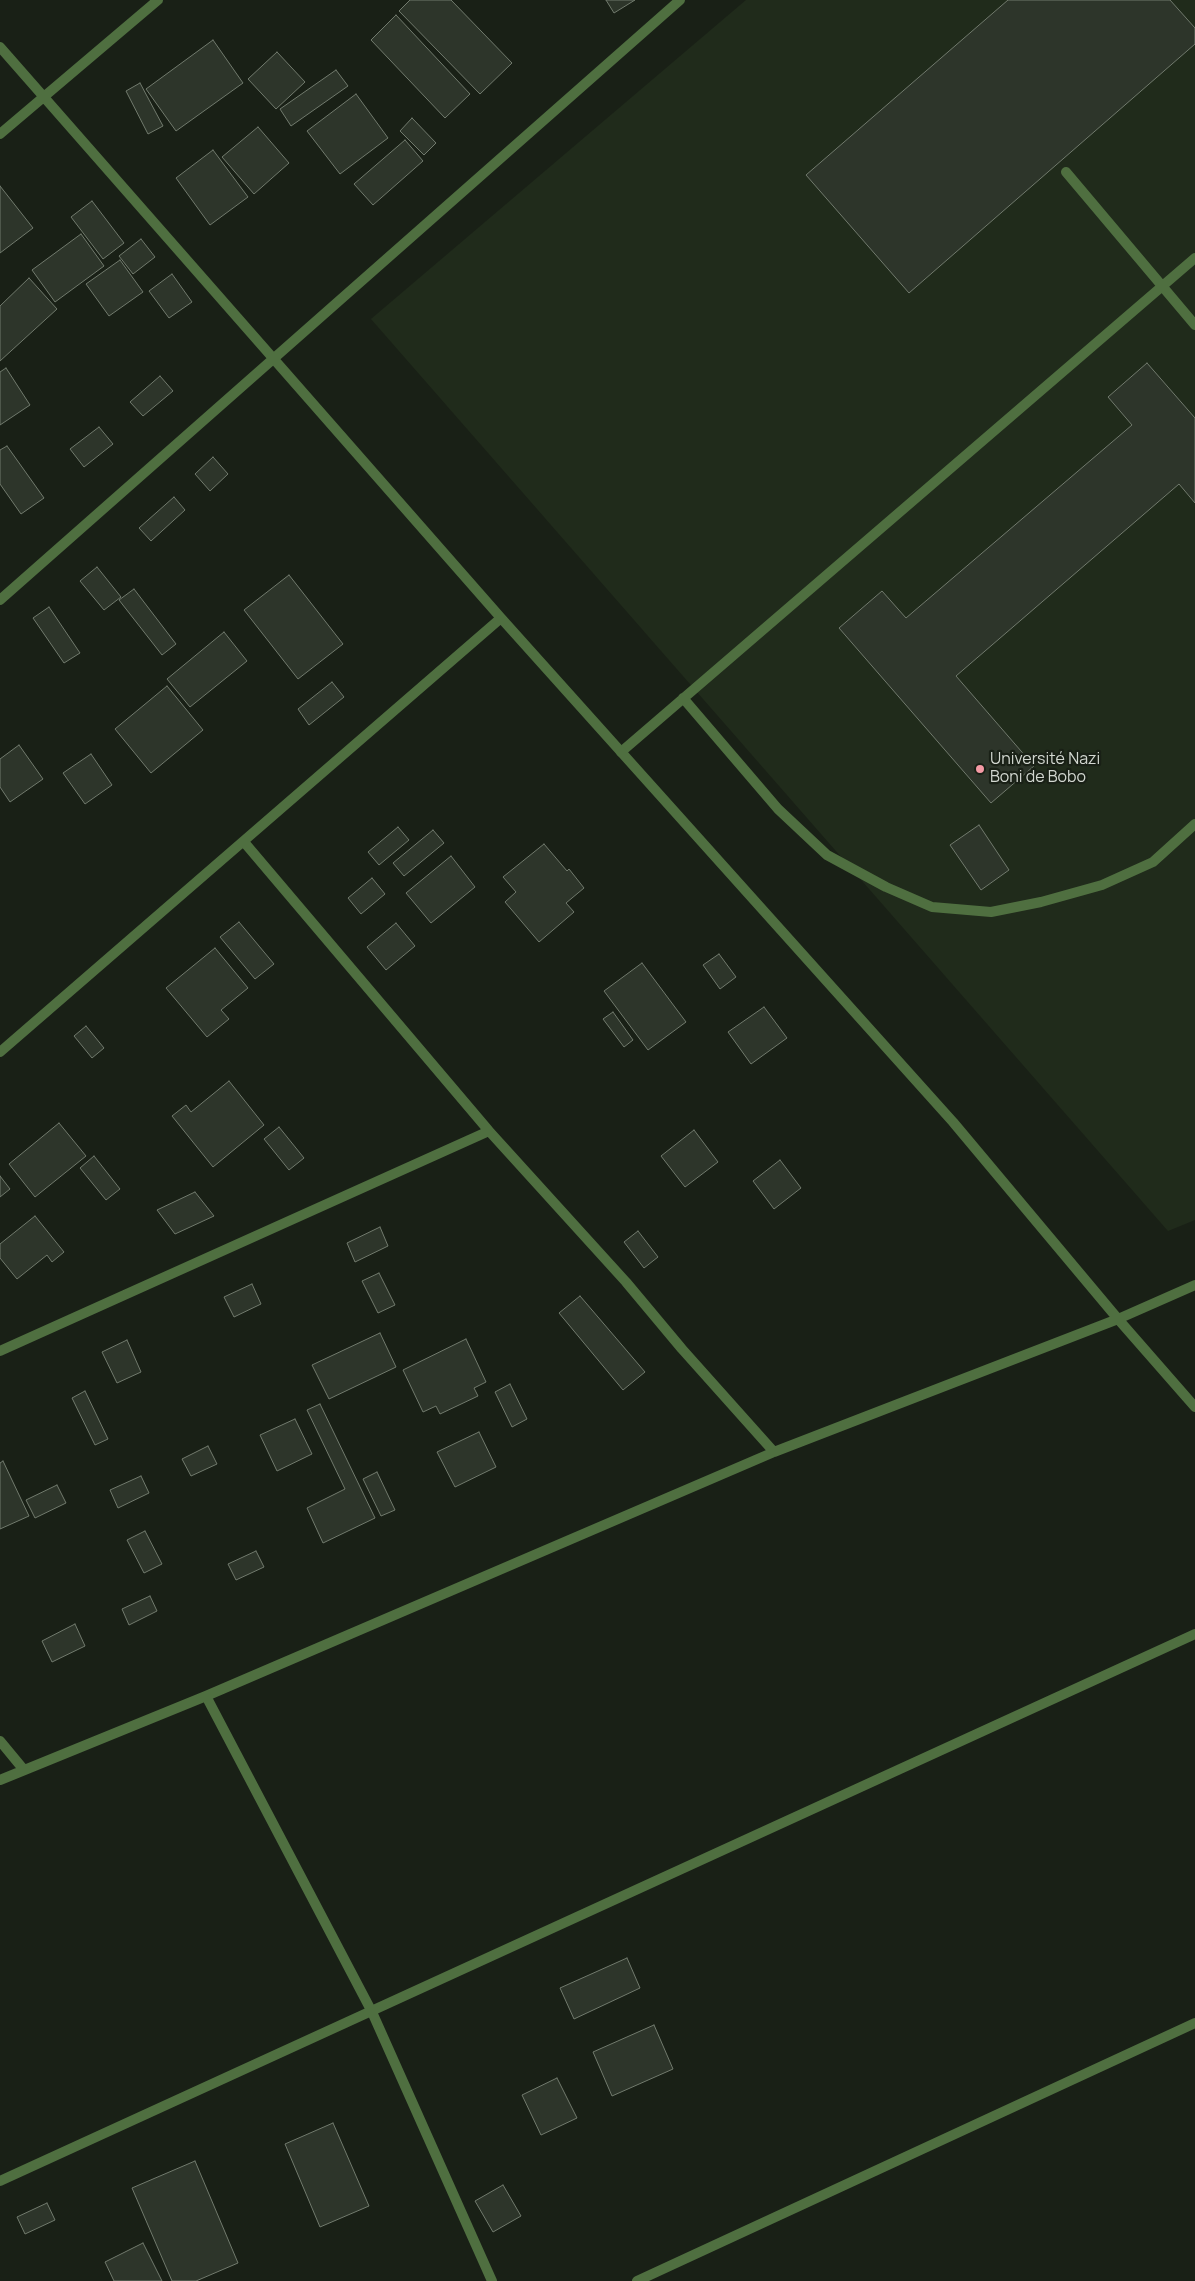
<!DOCTYPE html>
<meta charset="utf-8">
<style>
body{margin:0}
canvas{display:block;background:#192016}
</style>
<canvas width="1195" height="2281"></canvas>
<script>
const ctx = document.querySelector('canvas').getContext('2d');
ctx.lineJoin = 'round';
function fillPath(path, color) {
  ctx.fillStyle = color;
  ctx.fill(path, 'evenodd');
}
function toPath(rows) {
  const path = new Path2D();
  for (const r of rows) {
    path.moveTo(r[0], r[1]);
    for (let i = 2; i < r.length; i += 2) path.lineTo(r[i], r[i + 1]);
  }
  return path;
}
function stroke(path, color, width, dash) {
  ctx.strokeStyle = color;
  ctx.lineWidth = width;
  ctx.lineCap = dash ? 'butt' : 'round';
  ctx.setLineDash(dash || []);
  ctx.stroke(path);
}
function drawText(font, color, halo, rows, align = 'center') {
  ctx.font = font + ' Manrope,sans-serif';
  ctx.lineWidth = 4.5;
  ctx.setLineDash([]);
  ctx.textBaseline = 'middle';
  ctx.strokeStyle = halo;
  ctx.fillStyle = color;
  for (const [text, x, y, turn = 0] of rows) {
    ctx.save();
    ctx.translate(x, y);
    ctx.rotate((+turn || 0) * Math.PI / 180);
    ctx.textAlign = isNaN(turn) ? turn : align;
    if (halo) ctx.strokeText(text, 0, 0);
    ctx.fillText(text, 0, 0);
    ctx.restore();
  }
}
fillPath(toPath([
 [746,0,1195,0,1195,1220,1168,1231,371,319]
]), '#202b1b');
const building = toPath([
 [410,0,451,0,512,63,480,94,399,11,410,0],
 [606,0,635,0,614,13,606,0],
 [1008,0,1170,0,1195,28,1195,44,909,293,806,175,1008,0],
 [396,15,470,94,445,118,371,40,396,15],
 [213,40,243,83,176,131,146,89,213,40],
 [277,52,305,82,276,109,248,79,277,52],
 [336,70,348,86,291,126,280,109,336,70],
 [140,83,163,126,148,134,126,91,140,83],
 [356,94,388,138,340,174,307,131,356,94],
 [412,118,436,143,424,155,400,131,412,118],
 [258,127,289,163,254,194,222,157,258,127],
 [405,140,423,161,373,205,354,184,405,140],
 [213,150,248,197,210,225,176,178,213,150],
 [0,186,33,228,0,253,0,186],
 [92,201,124,243,103,259,71,217,92,201],
 [81,234,104,266,55,302,32,270,81,234],
 [141,239,155,257,133,274,119,256,141,239],
 [120,260,143,292,109,316,86,284,120,260],
 [172,274,192,302,169,318,149,291,172,274],
 [29,278,57,309,0,361,0,306,29,278],
 [1147,363,1195,418,1195,503,1179,484,956,676,1034,766,991,803,839,628,882,591,906,618,1132,425,1108,397,1147,363],
 [6,368,30,405,0,425,0,372,6,368],
 [160,376,173,391,143,416,130,402,160,376],
 [99,427,113,444,84,467,70,449,99,427],
 [7,446,44,498,21,514,0,484,0,450,7,446],
 [213,457,228,474,210,491,195,474,213,457],
 [174,497,185,510,151,541,139,528,174,497],
 [97,567,121,597,104,610,80,581,97,567],
 [289,575,343,644,298,679,244,610,289,575],
 [134,589,176,644,162,655,119,600,134,589],
 [49,607,80,653,64,663,33,618,49,607],
 [224,632,247,661,190,707,167,679,224,632],
 [332,682,344,697,309,725,298,709,332,682],
 [167,686,203,730,151,773,115,729,167,686],
 [19,745,43,779,10,802,0,787,0,759,19,745],
 [91,754,112,785,85,804,63,773,91,754],
 [979,825,1009,870,981,890,950,845,979,825],
 [398,827,409,840,379,865,368,852,398,827],
 [433,830,444,843,404,876,393,863,433,830],
 [544,844,567,871,569,869,584,888,566,903,574,912,539,942,505,902,516,892,503,877,544,844],
 [451,856,475,887,431,923,406,893,451,856],
 [372,878,385,894,361,914,348,898,372,878],
 [239,922,274,964,255,979,220,937,239,922],
 [396,923,415,946,386,970,367,947,396,923],
 [215,948,248,988,221,1010,229,1019,207,1037,166,988,215,948],
 [719,954,736,977,720,989,703,965,719,954],
 [642,963,686,1022,648,1050,604,991,642,963],
 [764,1007,787,1038,751,1064,728,1032,764,1007],
 [613,1012,633,1040,624,1047,603,1019,613,1012],
 [86,1026,104,1048,92,1058,74,1036,86,1026],
 [229,1081,264,1125,213,1167,172,1116,186,1105,191,1112,229,1081],
 [59,1123,86,1156,35,1197,9,1164,59,1123],
 [279,1127,304,1158,289,1170,264,1139,279,1127],
 [694,1130,718,1162,685,1187,661,1156,694,1130],
 [94,1156,120,1189,106,1200,80,1168,94,1156],
 [780,1160,801,1188,774,1209,753,1181,780,1160],
 [0,1176,10,1189,0,1197,0,1176],
 [195,1192,214,1216,175,1234,157,1210,195,1192],
 [35,1216,64,1252,52,1262,47,1255,17,1279,0,1258,0,1244,35,1216],
 [380,1227,388,1246,355,1262,347,1243,380,1227],
 [638,1231,658,1257,644,1268,624,1242,638,1231],
 [379,1273,395,1305,378,1313,362,1281,379,1273],
 [252,1284,261,1304,234,1317,224,1297,252,1284],
 [580,1296,645,1372,623,1390,559,1313,580,1296],
 [380,1333,396,1367,329,1399,312,1365,380,1333],
 [466,1339,486,1382,474,1388,478,1396,440,1414,436,1406,423,1412,403,1370,466,1339],
 [127,1340,141,1372,117,1383,102,1352,127,1340],
 [510,1384,527,1419,512,1427,495,1392,510,1384],
 [85,1391,108,1439,95,1445,72,1398,85,1391],
 [320,1404,375,1518,323,1543,307,1508,345,1489,307,1410,320,1404],
 [295,1419,312,1454,277,1471,260,1435,295,1419],
 [479,1432,496,1467,455,1487,437,1452,479,1432],
 [208,1446,217,1464,191,1476,182,1459,208,1446],
 [3,1461,29,1516,0,1529,0,1463,3,1461],
 [377,1472,395,1510,381,1516,363,1479,377,1472],
 [141,1476,149,1493,118,1508,110,1490,141,1476],
 [57,1485,66,1503,35,1518,26,1500,57,1485],
 [145,1531,162,1564,144,1573,127,1540,145,1531],
 [256,1551,264,1567,236,1580,228,1564,256,1551],
 [150,1596,157,1611,129,1625,122,1609,150,1596],
 [75,1624,85,1646,52,1662,42,1641,75,1624],
 [627,1958,640,1988,574,2019,560,1988,627,1958],
 [654,2025,673,2069,612,2096,593,2052,654,2025],
 [557,2078,577,2118,541,2135,522,2095,557,2078],
 [333,2123,369,2206,320,2227,285,2144,333,2123],
 [195,2161,238,2263,196,2281,172,2281,132,2188,195,2161],
 [503,2185,521,2216,493,2232,475,2201,503,2185],
 [47,2203,55,2220,25,2234,17,2217,47,2203],
 [143,2243,162,2281,114,2281,105,2262,143,2243]
]);
fillPath(building, '#2d352a');
stroke(building, '#717a6d', 1);
stroke(toPath([
 [1066,172,1195,325],
 [683,698,778,809,827,855,886,887,932,907,991,912,1041,902,1102,885,1153,862,1195,824],
 [621,752,1195,258]
]), '#4f6f40', 10);
stroke(toPath([
 [0,47,501,618,953,1122,1118,1319,1195,1407],
 [0,134,158,0],
 [0,600,680,0],
 [244,842,489,1131,626,1282,682,1349,774,1452],
 [0,1052,501,618],
 [0,1351,489,1131],
 [206,1696,372,2012,492,2281],
 [0,1741,24,1770],
 [0,1780,206,1696,774,1452,1118,1319,1195,1285],
 [0,2181,1195,1634],
 [637,2281,1195,2023]
]), '#4f6f40', 10);
for (const [x, y, r, color] of [
 [980,769,5,"#f49aa5"]
]) {
  const dot = new Path2D();
  dot.arc(x, y, r, 0, 2 * Math.PI);
  ctx.fillStyle = color;
  ctx.fill(dot);
  stroke(dot, '#192016', 2);
}
drawText('16px', '#d2d7d0', '#192016', [
 ["Université Nazi",990,760],
 ["Boni de Bobo",990,778]
], 'left');
</script>
